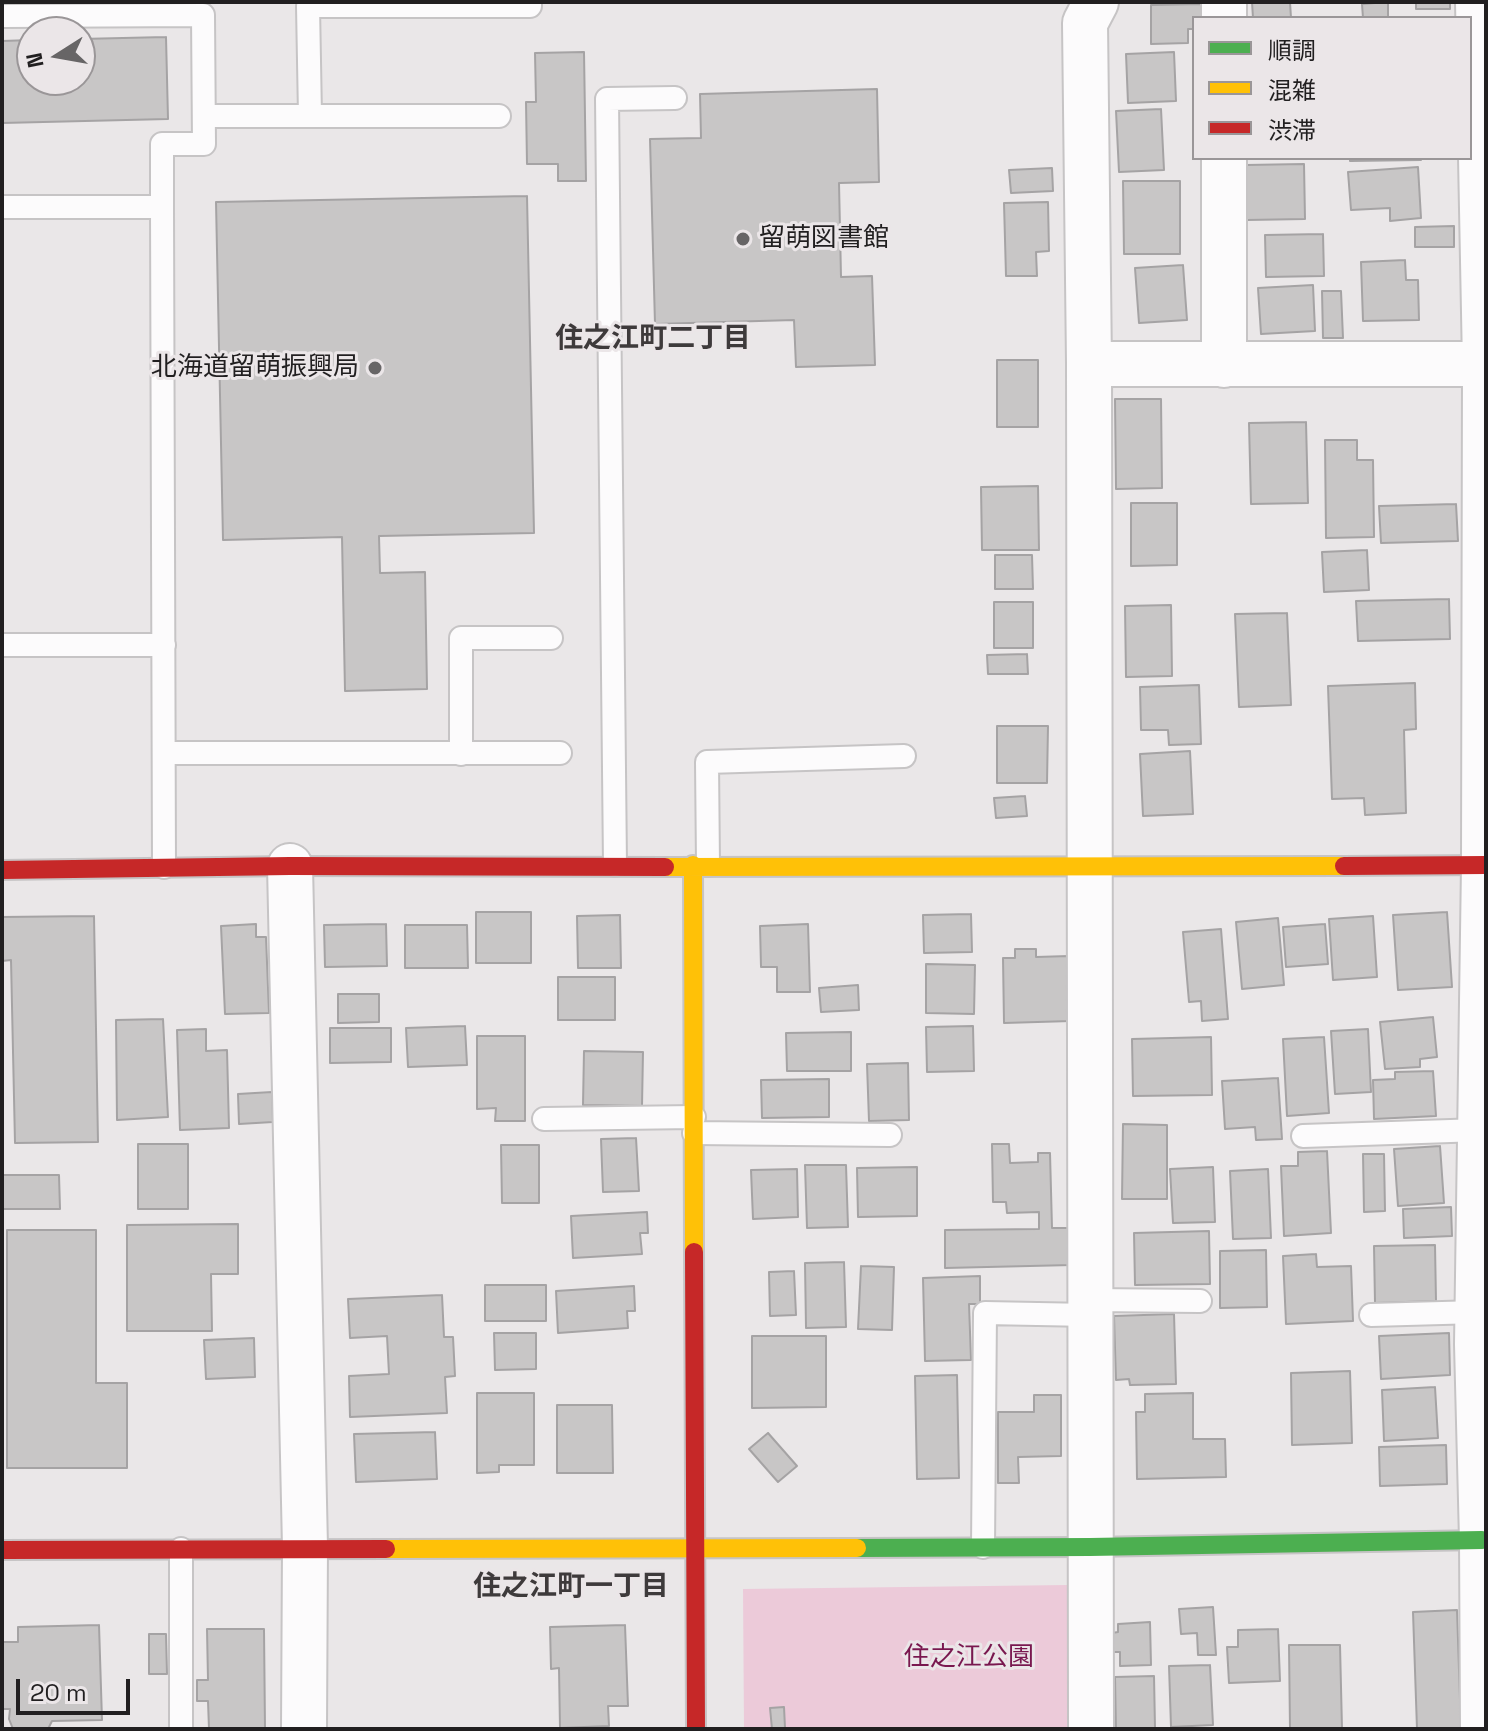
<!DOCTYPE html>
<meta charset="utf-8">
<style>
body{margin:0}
#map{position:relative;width:1488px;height:1731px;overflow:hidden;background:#eae7e8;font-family:"Space Grotesk","Noto Sans JP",sans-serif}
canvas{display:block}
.frame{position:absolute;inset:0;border:4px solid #211f20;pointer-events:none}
.legend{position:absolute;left:1192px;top:16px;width:280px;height:144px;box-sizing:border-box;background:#ebe6e8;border:2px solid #9a9698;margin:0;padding:10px 14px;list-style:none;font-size:24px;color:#211f20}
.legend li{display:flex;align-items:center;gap:16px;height:40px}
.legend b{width:40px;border:2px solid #9a9698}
.north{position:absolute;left:16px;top:16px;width:80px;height:80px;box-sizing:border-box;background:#ebe6e8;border:2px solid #9a9698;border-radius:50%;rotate:259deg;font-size:22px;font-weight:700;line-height:32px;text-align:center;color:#211f20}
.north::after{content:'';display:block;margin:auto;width:28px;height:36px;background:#676566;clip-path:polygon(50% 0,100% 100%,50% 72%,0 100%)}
.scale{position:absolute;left:16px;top:1679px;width:114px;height:36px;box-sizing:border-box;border:4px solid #211f20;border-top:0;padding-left:10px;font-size:24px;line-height:28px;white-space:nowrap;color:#211f20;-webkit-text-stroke:6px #ebe6e8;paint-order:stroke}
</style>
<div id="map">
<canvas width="1488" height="1731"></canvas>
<div class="frame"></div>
<ul class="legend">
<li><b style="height:10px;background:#4caf50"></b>順調</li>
<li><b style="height:10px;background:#ffc107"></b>混雑</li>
<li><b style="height:10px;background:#c62828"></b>渋滞</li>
</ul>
<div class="north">N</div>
<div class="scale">20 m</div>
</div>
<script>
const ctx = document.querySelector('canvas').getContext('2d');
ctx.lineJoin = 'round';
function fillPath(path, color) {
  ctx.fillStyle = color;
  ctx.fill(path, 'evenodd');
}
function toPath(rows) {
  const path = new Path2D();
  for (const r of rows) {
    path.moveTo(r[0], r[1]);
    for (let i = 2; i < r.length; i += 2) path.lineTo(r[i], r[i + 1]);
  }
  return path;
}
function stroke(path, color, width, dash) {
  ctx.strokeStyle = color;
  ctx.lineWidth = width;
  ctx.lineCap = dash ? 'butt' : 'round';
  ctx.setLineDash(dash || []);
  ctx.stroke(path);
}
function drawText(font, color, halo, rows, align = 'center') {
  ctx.font = font + ' "Space Grotesk","Noto Sans JP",sans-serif';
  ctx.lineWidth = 6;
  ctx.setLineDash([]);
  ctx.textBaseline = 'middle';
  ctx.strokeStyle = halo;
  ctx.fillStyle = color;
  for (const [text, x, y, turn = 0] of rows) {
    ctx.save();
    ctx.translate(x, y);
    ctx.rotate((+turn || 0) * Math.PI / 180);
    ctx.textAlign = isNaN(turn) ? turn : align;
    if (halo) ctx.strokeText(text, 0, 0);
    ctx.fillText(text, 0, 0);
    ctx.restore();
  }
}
fillPath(toPath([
 [1068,1585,1069,1729,744,1729,743,1589]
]), '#eccad9');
const building = toPath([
 [1252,2,1290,2,1291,18,1253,18,1252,2],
 [1388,2,1388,18,1363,18,1362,4,1388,2],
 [1416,2,1450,2,1450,9,1416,9,1416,2],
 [1201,4,1201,18,1194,18,1194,29,1188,29,1188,43,1151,44,1151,5,1201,4],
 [166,37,168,119,2,123,2,41,32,40,32,80,80,80,80,39,166,37],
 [584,52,586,181,558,181,558,164,527,164,526,102,536,102,535,53,584,52],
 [1174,52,1176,101,1128,103,1126,54,1174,52],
 [877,89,879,182,839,183,841,277,872,276,875,365,796,367,794,320,655,324,650,139,701,138,700,94,877,89],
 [1161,109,1164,170,1119,172,1116,111,1161,109],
 [1350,158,1421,158,1421,160,1350,161,1350,158],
 [1304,164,1305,219,1247,220,1246,165,1304,164],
 [1418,167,1421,218,1390,221,1390,208,1351,210,1348,172,1418,167],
 [1052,168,1053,191,1011,193,1009,170,1052,168],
 [1123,181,1180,181,1180,254,1124,254,1123,181],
 [527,196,534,533,379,536,380,573,425,572,427,689,345,691,342,537,223,540,216,202,527,196],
 [1048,202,1049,251,1036,252,1037,276,1006,276,1004,203,1048,202],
 [1454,226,1454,247,1415,247,1415,227,1454,226],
 [1323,234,1324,276,1266,277,1265,235,1323,234],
 [1405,260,1406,280,1418,280,1419,320,1363,321,1361,262,1405,260],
 [1183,265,1187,320,1139,323,1135,268,1183,265],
 [1313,285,1315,331,1261,334,1258,288,1313,285],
 [1322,291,1341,291,1343,338,1323,338,1322,291],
 [997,360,1038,360,1038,427,997,427,997,360],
 [1115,399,1161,399,1162,488,1116,489,1115,399],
 [1306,422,1308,503,1251,504,1249,423,1306,422],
 [1325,440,1357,440,1357,460,1373,460,1374,537,1326,538,1325,440],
 [1038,486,1039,550,982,550,981,487,1038,486],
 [1131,503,1177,503,1177,565,1131,566,1131,503],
 [1456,504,1458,541,1381,543,1379,506,1456,504],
 [1367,550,1369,590,1324,592,1322,552,1367,550],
 [995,555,1032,555,1033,589,995,589,995,555],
 [1449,599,1450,639,1358,641,1356,601,1449,599],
 [994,602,1033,602,1033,648,994,648,994,602],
 [1171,605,1172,676,1126,677,1125,606,1171,605],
 [1287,613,1291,705,1239,707,1235,614,1287,613],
 [1027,654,1028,674,988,674,987,655,1027,654],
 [1415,683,1416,729,1404,730,1406,813,1365,815,1364,798,1332,799,1328,686,1415,683],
 [1199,685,1201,744,1169,745,1168,730,1141,730,1140,687,1199,685],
 [997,726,1048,726,1047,783,997,783,997,726],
 [1190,751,1193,814,1143,816,1140,754,1190,751],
 [1025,796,1027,816,996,818,994,798,1025,796],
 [476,912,531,912,531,963,476,963,476,912],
 [1447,912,1452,987,1398,990,1393,915,1447,912],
 [971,914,972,952,924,953,923,915,971,914],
 [620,915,621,968,578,968,577,916,620,915],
 [94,916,98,1142,15,1143,11,960,2,961,2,917,94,916],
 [1373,916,1377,977,1333,980,1329,919,1373,916],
 [1278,918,1284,985,1242,989,1236,922,1278,918],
 [256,924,256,937,266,937,269,1013,225,1014,221,926,256,924],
 [386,924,387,966,325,967,324,925,386,924],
 [808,924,810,992,777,992,777,967,761,967,760,926,808,924],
 [1325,924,1328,964,1286,967,1283,927,1325,924],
 [405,925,467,925,468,968,405,968,405,925],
 [1221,929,1228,1019,1202,1021,1201,1001,1189,1002,1183,932,1221,929],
 [1015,949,1036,949,1036,957,1069,956,1071,1021,1004,1023,1003,958,1015,958,1015,949],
 [926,964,975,965,974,1014,926,1013,926,964],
 [558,977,615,977,615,1020,558,1020,558,977],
 [858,985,859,1010,821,1012,819,988,858,985],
 [338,994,379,994,379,1022,338,1023,338,994],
 [1433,1017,1437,1057,1420,1059,1420,1067,1385,1069,1380,1022,1433,1017],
 [163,1019,168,1117,117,1120,116,1020,163,1019],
 [465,1026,467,1065,408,1067,406,1028,465,1026],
 [973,1026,974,1071,927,1072,926,1027,973,1026],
 [330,1028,391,1028,391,1062,330,1063,330,1028],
 [206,1029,206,1051,227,1050,229,1128,180,1130,177,1030,206,1029],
 [1368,1029,1371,1092,1335,1094,1331,1031,1368,1029],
 [851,1032,851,1071,787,1071,786,1033,851,1032],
 [477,1036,525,1036,525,1121,495,1121,496,1108,477,1109,477,1036],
 [1211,1037,1212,1095,1133,1096,1132,1039,1211,1037],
 [1324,1037,1329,1113,1287,1116,1283,1039,1324,1037],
 [584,1051,643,1052,642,1106,583,1105,584,1051],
 [908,1063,909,1120,869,1121,867,1064,908,1063],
 [1433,1071,1436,1116,1374,1119,1373,1080,1395,1079,1395,1072,1433,1071],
 [1278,1078,1282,1139,1256,1140,1255,1127,1225,1129,1222,1081,1278,1078],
 [829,1079,829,1117,762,1118,761,1080,829,1079],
 [272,1092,273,1122,239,1124,238,1094,272,1092],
 [1123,1124,1167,1125,1167,1199,1122,1199,1123,1124],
 [636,1138,639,1191,603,1192,601,1139,636,1138],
 [138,1144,188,1144,188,1209,138,1209,138,1144],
 [992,1144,1009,1144,1010,1163,1038,1162,1038,1153,1050,1153,1052,1228,1071,1228,1072,1265,945,1268,945,1230,1039,1229,1039,1212,1007,1213,1006,1202,993,1202,992,1144],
 [501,1145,539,1145,539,1203,502,1203,501,1145],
 [1440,1146,1444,1203,1398,1206,1394,1149,1440,1146],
 [1327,1151,1331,1233,1284,1236,1281,1166,1298,1166,1298,1152,1327,1151],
 [1363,1154,1384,1154,1385,1211,1364,1212,1363,1154],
 [805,1165,846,1165,848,1227,807,1228,805,1165],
 [917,1167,917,1216,858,1217,857,1168,917,1167],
 [1213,1167,1215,1222,1173,1223,1170,1169,1213,1167],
 [797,1169,798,1217,753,1219,751,1170,797,1169],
 [1268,1169,1271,1238,1233,1239,1230,1171,1268,1169],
 [2,1175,59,1175,60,1209,2,1209,2,1175],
 [1451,1207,1452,1236,1404,1238,1403,1209,1451,1207],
 [647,1212,648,1233,640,1233,642,1254,573,1258,571,1216,647,1212],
 [238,1224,238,1274,211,1274,212,1331,127,1331,127,1225,238,1224],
 [7,1230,96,1230,96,1383,127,1383,127,1468,7,1468,7,1230],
 [1209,1231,1210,1284,1135,1285,1134,1233,1209,1231],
 [1435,1245,1436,1301,1375,1303,1374,1246,1435,1245],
 [1266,1250,1267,1307,1220,1308,1220,1251,1266,1250],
 [1316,1254,1317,1267,1351,1266,1353,1321,1286,1324,1283,1256,1316,1254],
 [844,1262,846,1327,806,1328,805,1263,844,1262],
 [861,1266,894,1267,892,1330,858,1329,861,1266],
 [794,1271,796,1315,770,1316,769,1272,794,1271],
 [980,1276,980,1304,969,1304,971,1360,925,1361,923,1278,980,1276],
 [485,1285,546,1285,546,1321,485,1321,485,1285],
 [634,1286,635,1311,627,1311,628,1328,558,1333,556,1291,634,1286],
 [442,1295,444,1337,453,1337,455,1376,445,1377,447,1413,350,1417,349,1376,389,1374,387,1336,350,1338,348,1299,442,1295],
 [1174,1314,1176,1384,1130,1385,1129,1379,1116,1380,1114,1316,1174,1314],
 [494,1333,536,1333,536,1369,495,1370,494,1333],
 [1449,1333,1450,1375,1381,1379,1379,1336,1449,1333],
 [752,1336,826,1336,826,1407,752,1408,752,1336],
 [254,1338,255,1377,206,1379,204,1340,254,1338],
 [1350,1371,1352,1443,1292,1445,1291,1373,1350,1371],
 [957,1375,959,1478,917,1479,915,1376,957,1375],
 [1435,1387,1438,1438,1384,1441,1382,1390,1435,1387],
 [477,1393,534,1393,534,1465,499,1465,499,1472,477,1473,477,1393],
 [1193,1393,1193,1439,1225,1439,1226,1477,1137,1479,1136,1412,1145,1412,1145,1394,1193,1393],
 [1034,1395,1061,1395,1061,1456,1018,1457,1019,1483,998,1483,998,1412,1034,1412,1034,1395],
 [557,1405,612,1405,613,1473,557,1473,557,1405],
 [435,1432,437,1479,356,1482,354,1434,435,1432],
 [768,1433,797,1466,778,1482,749,1449,768,1433],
 [1446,1445,1447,1484,1380,1486,1379,1447,1446,1445],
 [1213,1607,1216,1655,1198,1655,1197,1633,1181,1634,1179,1609,1213,1607],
 [1457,1610,1461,1729,1417,1729,1413,1612,1457,1610],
 [1150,1622,1151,1665,1120,1666,1120,1652,1113,1652,1112,1633,1118,1632,1118,1624,1150,1622],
 [99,1625,102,1720,52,1721,48,1729,13,1729,9,1719,10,1709,2,1709,2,1642,18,1642,18,1627,99,1625],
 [625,1625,628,1706,608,1706,609,1726,560,1728,559,1668,551,1669,550,1627,625,1625],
 [207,1629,264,1629,265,1729,209,1729,208,1701,197,1701,197,1680,208,1680,207,1629],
 [1278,1629,1280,1681,1229,1683,1227,1647,1238,1647,1238,1630,1278,1629],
 [149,1634,166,1634,167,1674,149,1674,149,1634],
 [1289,1645,1340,1645,1342,1729,1290,1729,1289,1645],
 [1210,1665,1213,1725,1171,1727,1169,1666,1210,1665],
 [1154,1676,1155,1728,1116,1729,1115,1677,1154,1676],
 [784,1707,785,1728,772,1729,770,1708,784,1707]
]);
fillPath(building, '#c8c6c6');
stroke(building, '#a5a3a4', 2);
const lane = toPath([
 [2,16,203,15,204,144,162,144,162,207],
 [204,116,499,116],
 [310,116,308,6,530,6,530,2],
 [2,207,162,207,164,867],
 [2,645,164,645],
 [164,753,560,753],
 [461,754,461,638,551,638],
 [615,865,607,99,675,98],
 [708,865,707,762,904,756],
 [544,1119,694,1117],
 [694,1133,890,1135],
 [1303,1136,1480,1130],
 [1090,1300,1200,1301],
 [1371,1315,1478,1312],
 [983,1547,985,1313,1090,1315],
 [181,1549,181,1729]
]);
const street = toPath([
 [1478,2,1485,364,1484,865,1477,1344,1482,1540,1483,1729],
 [1224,18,1224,2],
 [1089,364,1486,364],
 [1224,365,1224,158],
 [290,866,305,1547,304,1729],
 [1091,1729,1089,364,1085,23,1096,2]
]);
const fast = toPath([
 [857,1548,1090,1547,1482,1540]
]);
const slow = toPath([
 [693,865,694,1252],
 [665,867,1344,866],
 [386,1549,857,1548]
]);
const jam = toPath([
 [1344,866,1486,865],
 [2,870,290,866,665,867],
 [694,1252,696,1729],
 [2,1550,386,1549]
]);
stroke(lane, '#c6c4c5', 26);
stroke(street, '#c6c4c5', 48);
stroke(fast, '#c6c4c5', 22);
stroke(slow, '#c6c4c5', 22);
stroke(jam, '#c6c4c5', 22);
stroke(lane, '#fcfbfc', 22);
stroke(street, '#fcfbfc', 44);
stroke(fast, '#4caf50', 18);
stroke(slow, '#ffc107', 18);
stroke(jam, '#c62828', 18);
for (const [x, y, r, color] of [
 [743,239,8,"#676566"],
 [375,368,8,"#676566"]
]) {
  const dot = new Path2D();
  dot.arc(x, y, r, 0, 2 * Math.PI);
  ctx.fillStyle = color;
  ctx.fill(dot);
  stroke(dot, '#ebe6e8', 3);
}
drawText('26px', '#211f20', '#ebe6e8', [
 ["留萌図書館",759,239],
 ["北海道留萌振興局",359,368,"right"]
], 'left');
drawText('26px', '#79184f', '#ebe6e8', [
 ["住之江公園",969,1658]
]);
drawText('bold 28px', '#3e3a3b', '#ebe6e8', [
 ["住之江町二丁目",653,339],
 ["住之江町一丁目",571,1587]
]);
</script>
